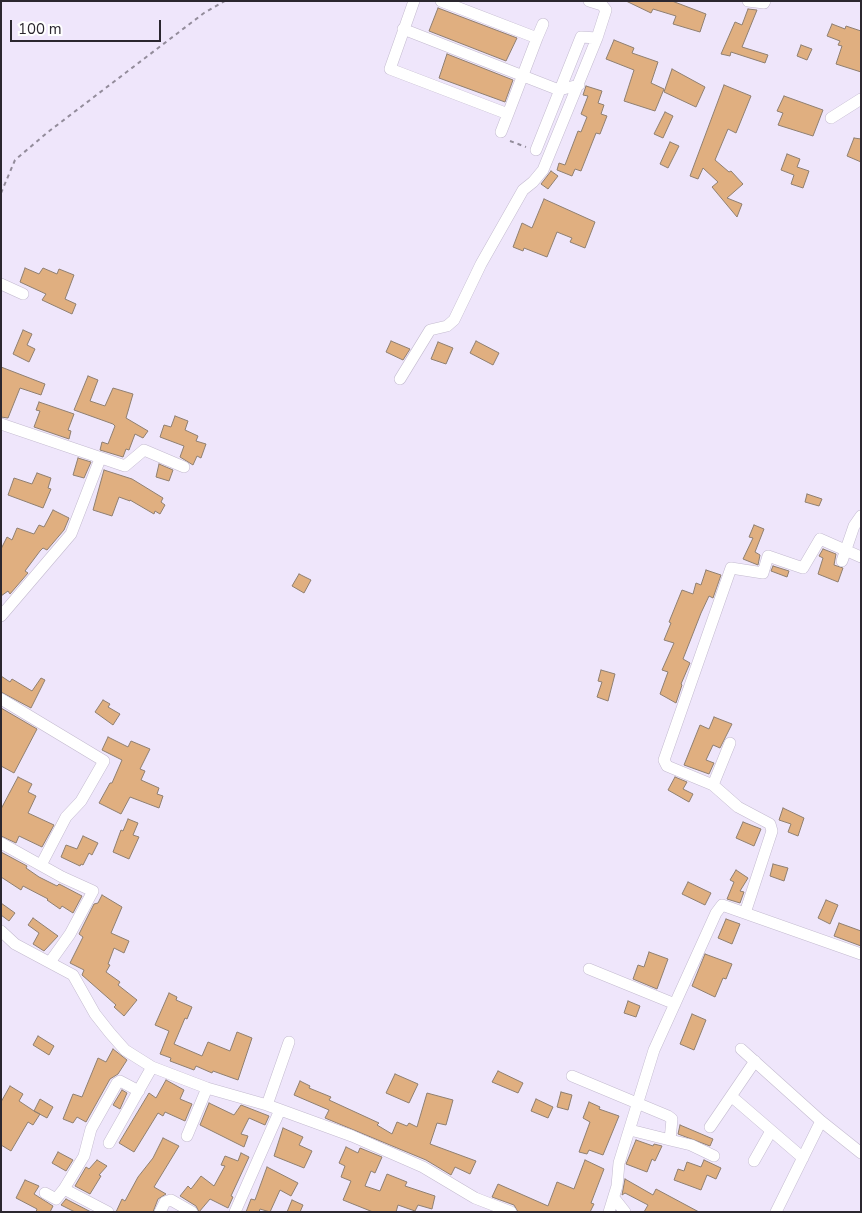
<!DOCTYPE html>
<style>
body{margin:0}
#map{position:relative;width:862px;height:1213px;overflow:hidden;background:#efe6fb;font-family:"Nunito Sans",sans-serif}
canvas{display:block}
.frame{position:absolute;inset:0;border:2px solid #2b272f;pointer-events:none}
.scale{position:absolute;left:10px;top:20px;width:151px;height:22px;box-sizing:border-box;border:2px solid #2b272f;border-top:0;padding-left:6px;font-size:15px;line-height:18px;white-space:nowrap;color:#2b272f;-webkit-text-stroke:4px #fff;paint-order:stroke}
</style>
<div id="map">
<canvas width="862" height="1213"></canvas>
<div class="frame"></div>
<div class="scale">100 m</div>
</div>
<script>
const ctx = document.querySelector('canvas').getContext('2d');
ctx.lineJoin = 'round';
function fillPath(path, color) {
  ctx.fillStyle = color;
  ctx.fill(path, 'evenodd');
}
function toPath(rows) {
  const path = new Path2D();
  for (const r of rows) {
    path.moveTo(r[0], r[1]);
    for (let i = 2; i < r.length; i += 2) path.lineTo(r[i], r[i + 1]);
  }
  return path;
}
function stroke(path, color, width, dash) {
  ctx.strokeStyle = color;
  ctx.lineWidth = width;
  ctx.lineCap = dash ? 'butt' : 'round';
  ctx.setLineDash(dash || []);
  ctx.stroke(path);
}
const building = toPath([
 [626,1,672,1,706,14,700,32,673,24,676,16,653,9,651,13,626,1],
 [438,8,517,38,506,61,429,31,438,8],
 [748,9,757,10,742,47,768,55,765,63,731,52,730,56,721,54,735,22,742,25,748,9],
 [832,24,845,29,846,26,861,31,861,72,836,64,842,46,838,45,840,41,827,36,832,24],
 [614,40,634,48,632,53,658,62,651,83,664,89,655,111,624,101,634,70,606,59,614,40],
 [801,45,812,49,807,60,797,56,801,45],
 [447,54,513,80,505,102,439,78,447,54],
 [672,69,705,87,696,107,664,92,672,69],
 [724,85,751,96,736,133,728,129,715,160,729,172,731,171,743,184,727,198,742,204,737,217,712,187,718,182,703,168,698,179,690,176,724,85],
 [586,86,602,91,598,103,604,105,601,114,607,116,600,134,596,133,581,171,575,169,572,176,557,170,559,163,565,165,578,131,581,132,587,117,581,114,588,96,583,95,586,86],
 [784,96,823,110,813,136,778,125,783,113,777,111,784,96],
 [665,112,673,116,663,138,654,134,665,112],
 [854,138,861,139,861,162,847,156,854,138],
 [670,142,679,146,668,168,660,164,670,142],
 [787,154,800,159,797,167,809,171,803,188,791,184,794,175,781,170,787,154],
 [551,171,558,176,548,189,541,184,551,171],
 [544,199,595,222,585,248,570,242,572,238,557,232,547,257,524,248,523,251,513,247,522,223,532,228,544,199],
 [25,268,39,274,43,268,57,274,59,269,74,275,65,299,76,304,72,314,42,300,46,294,20,282,25,268],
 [23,330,32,334,27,345,35,349,29,362,13,354,23,330],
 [391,341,410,349,403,360,386,352,391,341],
 [476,341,499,353,493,365,470,353,476,341],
 [438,342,453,348,446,364,431,359,438,342],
 [1,367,45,384,41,395,20,388,8,418,1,417,1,367],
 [88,376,98,380,90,401,105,406,113,388,133,394,126,418,148,431,143,438,135,434,129,450,126,449,123,457,100,450,102,442,108,444,115,426,113,424,74,410,88,376],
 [39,402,74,414,68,430,71,431,69,439,34,427,40,411,36,410,39,402],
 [175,416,188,421,185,430,198,436,196,441,206,444,201,458,197,456,193,465,180,457,184,446,160,437,164,425,171,427,175,416],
 [78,458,91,462,84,478,73,475,78,458],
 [159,464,173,470,169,481,156,477,159,464],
 [104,470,132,479,163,498,161,502,165,505,160,514,155,511,154,514,130,500,130,501,119,497,112,516,93,510,104,470],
 [37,473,51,478,48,488,51,489,43,508,8,495,14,478,32,484,37,473],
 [807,494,822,499,819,506,805,502,807,494],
 [53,510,69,518,64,530,47,550,43,548,40,551,25,571,28,573,10,594,8,591,1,596,1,549,7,537,12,540,17,528,34,534,39,525,44,527,53,510],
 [754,525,764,529,755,552,760,555,758,565,743,559,753,538,749,537,754,525],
 [823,549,836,554,834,565,843,568,838,582,818,574,823,558,819,556,823,549],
 [773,566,789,571,787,577,771,571,773,566],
 [706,570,721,575,713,598,709,596,701,613,683,659,690,663,681,684,682,685,676,703,660,694,668,672,662,670,674,643,664,640,671,623,669,622,682,590,693,594,696,583,701,585,706,570],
 [299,574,311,580,304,593,292,586,299,574],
 [601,670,615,674,608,701,597,697,602,682,598,681,601,670],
 [1,676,10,682,12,679,32,691,41,678,45,680,31,708,1,692,1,676],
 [103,700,110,704,108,707,120,714,113,725,95,712,103,700],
 [1,708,37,729,14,773,1,766,1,708],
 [714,717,732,724,720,748,713,745,706,760,714,763,709,774,684,765,700,725,709,729,714,717],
 [108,737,128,747,131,741,150,749,140,769,145,771,141,780,159,788,157,794,163,796,159,808,130,797,121,814,99,803,110,783,112,783,122,760,102,750,108,737],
 [18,777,32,784,28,792,36,796,28,813,54,825,42,847,19,836,16,843,1,836,1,809,18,777],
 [675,777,687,782,683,789,693,794,689,802,668,790,675,777],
 [783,808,804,818,798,836,788,832,791,824,779,820,783,808],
 [128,819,138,823,133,835,139,837,129,859,113,852,121,830,123,831,128,819],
 [743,822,761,829,754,846,736,838,743,822],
 [83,836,98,843,92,855,89,853,83,865,81,864,80,866,61,857,66,845,77,849,83,836],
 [1,852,27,866,26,868,39,877,57,886,59,884,63,886,82,896,73,913,62,906,60,909,47,900,48,899,23,886,21,890,1,877,1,852],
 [773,864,788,868,784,881,770,876,773,864],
 [736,870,748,878,740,891,744,892,740,903,727,899,734,882,730,880,736,870],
 [688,882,711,893,705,905,682,894,688,882],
 [102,895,122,907,111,933,129,941,124,953,114,948,108,964,110,965,106,972,120,982,118,985,137,1000,124,1016,114,1007,116,1005,82,975,84,970,70,963,83,937,79,934,94,904,98,903,102,895],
 [826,900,838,905,830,924,818,918,826,900],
 [1,903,15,913,9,921,1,915,1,903],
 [33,918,58,936,44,951,33,944,39,933,28,925,33,918],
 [726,919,740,924,732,944,718,938,726,919],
 [839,923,861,931,861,946,834,936,839,923],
 [649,952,668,959,657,989,633,979,638,965,644,967,649,952],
 [705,954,732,964,726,979,723,978,715,997,692,986,705,954],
 [169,993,177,997,176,1000,192,1007,187,1019,185,1018,174,1044,202,1056,208,1042,230,1051,237,1032,252,1038,238,1080,213,1071,212,1073,196,1066,194,1070,170,1061,171,1058,160,1054,169,1031,155,1025,169,993],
 [628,1001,640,1006,636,1017,624,1013,628,1001],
 [692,1014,706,1020,694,1050,680,1044,692,1014],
 [38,1036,54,1046,49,1055,33,1045,38,1036],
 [113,1049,127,1060,118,1074,110,1079,86,1122,77,1117,73,1123,63,1119,73,1094,82,1097,98,1058,106,1062,113,1049],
 [498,1071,523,1083,518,1093,492,1082,498,1071],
 [395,1074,418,1084,409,1103,386,1093,395,1074],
 [166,1080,184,1090,180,1099,192,1104,185,1121,165,1112,163,1116,158,1113,134,1152,119,1143,149,1093,156,1098,166,1080],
 [300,1081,310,1086,309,1088,331,1097,329,1100,379,1123,377,1125,392,1134,397,1122,407,1126,409,1123,417,1127,427,1093,453,1100,446,1125,437,1123,430,1144,476,1161,470,1174,455,1167,451,1175,426,1160,325,1118,329,1110,294,1095,300,1081],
 [10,1086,23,1094,19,1101,34,1111,40,1099,53,1107,47,1118,34,1111,40,1114,33,1125,28,1122,11,1151,1,1145,1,1102,10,1086],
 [122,1090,127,1093,120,1109,113,1105,122,1090],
 [561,1092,572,1095,568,1110,557,1107,561,1092],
 [536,1099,553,1107,548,1118,531,1111,536,1099],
 [589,1102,600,1107,599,1109,619,1116,603,1155,589,1150,587,1154,579,1152,590,1122,583,1118,589,1102],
 [209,1103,234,1115,241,1105,269,1116,265,1125,249,1118,241,1134,248,1136,244,1147,200,1125,209,1103],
 [680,1125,713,1139,710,1146,678,1134,680,1125],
 [283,1128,303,1137,299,1145,312,1151,304,1168,274,1156,283,1128],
 [163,1138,179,1146,154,1187,166,1194,158,1199,153,1212,116,1212,122,1199,125,1201,138,1177,153,1158,163,1138],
 [636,1140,653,1146,654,1144,662,1146,655,1161,652,1159,647,1172,626,1164,636,1140],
 [346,1147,358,1153,360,1148,382,1157,375,1173,371,1171,365,1186,380,1191,387,1174,407,1182,405,1186,435,1196,432,1209,418,1205,415,1211,398,1205,396,1212,373,1212,343,1200,351,1181,341,1177,345,1166,339,1163,346,1147],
 [58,1152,73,1160,66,1171,52,1163,58,1152],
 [241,1153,249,1157,231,1196,233,1197,228,1208,210,1199,199,1212,196,1206,180,1196,188,1186,191,1189,201,1176,214,1186,225,1166,221,1165,225,1156,238,1161,241,1153],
 [97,1160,107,1166,99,1175,101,1176,90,1194,75,1186,86,1167,89,1169,97,1160],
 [585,1160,604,1169,591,1203,594,1204,590,1212,518,1212,514,1205,492,1197,498,1184,548,1206,557,1182,574,1189,585,1160],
 [704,1160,721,1168,716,1179,707,1175,701,1190,674,1180,678,1169,684,1171,687,1162,701,1167,704,1160],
 [267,1167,298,1183,291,1196,280,1190,270,1212,260,1209,259,1212,246,1212,251,1199,255,1200,267,1167],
 [625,1179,653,1195,656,1189,699,1212,644,1212,648,1205,625,1193,622,1195,625,1179],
 [25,1180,39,1186,34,1194,53,1206,50,1212,36,1212,37,1209,16,1198,25,1180],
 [66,1199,91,1212,75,1212,61,1205,66,1199],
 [292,1200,303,1205,300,1212,287,1212,292,1200]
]);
fillPath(building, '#e0af80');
stroke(building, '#8f7f70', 1);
const minor = toPath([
 [414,1,390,69,508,114,537,38,441,1],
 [748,1,764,3,765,1],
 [403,29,559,90,579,85],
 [537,38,543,24],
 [831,118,861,99],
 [501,132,508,114],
 [536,150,581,37,597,38],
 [1,284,23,294],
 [400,379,430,330,447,326,454,320,481,264,523,190,533,182,543,170,597,38,606,10,602,5,589,1],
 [1,424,125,466,144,450,184,467],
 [842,561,854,526,861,516],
 [1,616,71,534,100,459],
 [1,699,104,761,81,801,66,817,41,865],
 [730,743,713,785,738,807,770,824,772,831,745,913],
 [713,785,667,766,664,760,731,568,763,573,768,556,803,568,820,539,861,557],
 [1,843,62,877,93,891,70,934,50,962],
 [1,931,15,944,73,975,95,1014,110,1033,125,1050,152,1067,207,1088,267,1105,352,1136,423,1167,475,1198,511,1212],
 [589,969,675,1004],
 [741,1049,821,1121,861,1153],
 [572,1076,668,1116,672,1119,670,1140,691,1145,714,1156],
 [731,1096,803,1158],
 [267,1105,289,1042],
 [710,1127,755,1061],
 [630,1130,670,1140],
 [187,1136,207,1088],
 [109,1143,152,1067],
 [754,1161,771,1131],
 [45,1193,56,1199,64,1189],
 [614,1198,625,1212],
 [108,1212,64,1189,84,1156,91,1129,117,1083,120,1081,139,1091],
 [160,1212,165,1202,171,1200,192,1212],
 [235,1212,280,1110],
 [609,1212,617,1186,619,1163,654,1050,716,913,722,905,861,954],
 [776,1212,821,1121]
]);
stroke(minor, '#c3bacf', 12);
stroke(toPath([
 [510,141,526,147],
 [1,193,15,160,48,132,204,13,225,1]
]), '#938c9b', 2, [4, 4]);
stroke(minor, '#fff', 11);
</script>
